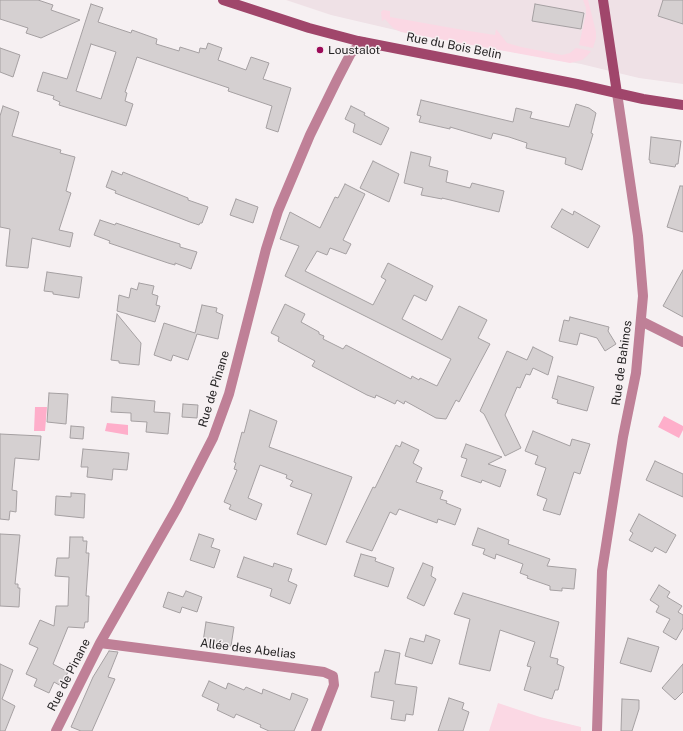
<!DOCTYPE html>
<meta charset="utf-8">
<style>
body{margin:0}
canvas{display:block;background:#f6f0f2}
</style>
<canvas width="683" height="731"></canvas>
<script>
const ctx = document.querySelector('canvas').getContext('2d');
ctx.lineJoin = 'round';
function fillPath(path, color) {
  ctx.fillStyle = color;
  ctx.fill(path, 'evenodd');
}
function toPath(rows) {
  const path = new Path2D();
  for (const r of rows) {
    path.moveTo(r[0], r[1]);
    for (let i = 2; i < r.length; i += 2) path.lineTo(r[i], r[i + 1]);
  }
  return path;
}
function stroke(path, color, width, dash) {
  ctx.strokeStyle = color;
  ctx.lineWidth = width;
  ctx.lineCap = dash ? 'butt' : 'round';
  ctx.setLineDash(dash || []);
  ctx.stroke(path);
}
function drawText(font, color, halo, rows, align = 'center') {
  ctx.font = font + ' "Public Sans",sans-serif';
  ctx.lineWidth = 3;
  ctx.setLineDash([]);
  ctx.textBaseline = 'middle';
  ctx.strokeStyle = halo;
  ctx.fillStyle = color;
  for (const [text, x, y, turn = 0] of rows) {
    ctx.save();
    ctx.translate(x, y);
    ctx.rotate((+turn || 0) * Math.PI / 180);
    ctx.textAlign = isNaN(turn) ? turn : align;
    if (halo) ctx.strokeText(text, 0, 0);
    ctx.fillText(text, 0, 0);
    ctx.restore();
  }
}
fillPath(toPath([
 [286,0,683,0,683,84,639,78,581,64,408,33,331,15]
]), '#efe1e6');
fillPath(toPath([
 [583,0,588,0,596,32,596,38,593,48,579,45,586,14,586,8],
 [383,10,390,11,390,17,469,31,495,35,496,29,507,43,521,47,562,55,570,53,576,48,591,51,587,56,582,60,570,63,401,32,393,28,385,19,382,21,381,12],
 [498,703,540,717,581,727,581,731,489,731]
]), '#fbd8e4');
fillPath(toPath([
 [35,407,47,407,45,431,34,431],
 [664,416,683,426,683,430,679,438,658,427],
 [107,423,128,425,128,435,105,431]
]), '#feaeca');
const building = toPath([
 [0,0,38,0,53,5,51,10,80,20,41,38,26,33,28,28,0,19,0,0],
 [663,0,683,0,683,24,658,16,663,0],
 [91,4,103,8,98,22,131,33,132,30,157,39,156,44,179,51,180,47,199,53,200,48,206,49,208,43,222,48,218,60,246,70,251,57,269,63,263,79,291,88,278,132,266,128,272,106,228,91,229,88,137,57,125,92,127,93,125,101,133,104,126,126,59,105,60,102,53,99,54,96,37,91,43,72,67,79,91,4],
 [91,44,116,52,101,99,76,91,91,44],
 [535,4,584,13,581,29,532,21,535,4],
 [0,48,20,55,13,77,0,72,0,48],
 [421,100,513,122,516,108,532,112,530,118,569,127,576,104,589,108,596,113,591,133,593,134,582,170,565,164,566,158,526,148,527,143,509,137,493,133,491,139,450,127,450,129,419,122,421,116,417,115,421,100],
 [3,106,19,112,12,136,61,150,60,153,75,157,66,191,71,193,59,230,73,233,70,247,32,238,28,268,6,266,10,229,0,227,0,116,3,106],
 [351,106,365,113,364,115,389,128,381,145,353,132,355,124,345,119,351,106],
 [651,137,681,141,678,164,676,164,675,167,650,163,650,160,649,160,651,137],
 [411,152,431,157,429,166,448,171,446,182,470,188,472,183,504,191,499,212,442,198,442,199,421,195,423,188,404,183,411,152],
 [373,161,399,174,389,202,360,188,373,161],
 [112,171,122,175,123,172,188,198,188,200,208,207,202,223,200,223,199,225,190,222,115,193,116,191,106,187,112,171],
 [345,184,365,194,343,240,351,244,346,254,330,248,327,255,317,251,305,271,373,305,386,280,381,277,388,263,433,286,426,301,414,295,402,319,442,340,459,306,487,320,478,338,490,344,459,402,456,400,446,419,436,418,405,401,404,404,397,400,395,404,376,395,375,398,367,395,312,366,315,361,278,341,279,337,271,333,285,304,305,314,301,322,319,332,319,334,324,336,323,339,343,349,346,345,411,379,412,376,419,380,420,378,437,386,451,359,285,276,299,246,280,239,290,212,320,228,335,197,338,198,345,184],
 [680,186,683,186,683,232,667,227,680,186],
 [236,199,258,207,253,223,230,215,236,199],
 [562,209,573,215,574,211,600,226,588,248,551,227,562,209],
 [100,220,115,225,116,223,167,240,180,244,180,247,197,252,191,269,175,263,175,265,168,263,115,245,109,243,110,241,94,235,100,220],
 [683,270,683,317,663,306,683,270],
 [47,272,82,277,79,298,53,294,53,292,44,291,47,272],
 [139,283,154,286,152,294,158,296,156,305,160,306,155,322,117,311,119,295,129,298,131,288,137,290,139,283],
 [202,305,217,308,216,312,223,315,218,339,197,334,188,360,173,355,171,361,154,355,164,323,195,333,202,305],
 [117,314,141,343,139,365,119,363,119,361,111,360,117,314],
 [570,317,609,327,608,331,616,344,605,351,597,338,580,333,577,345,559,341,564,320,569,321,570,317],
 [533,347,553,357,548,375,533,368,530,375,526,374,520,388,517,387,505,415,521,448,505,456,484,414,480,411,507,351,527,360,533,347],
 [558,376,594,387,587,411,557,403,558,400,552,398,558,376],
 [49,393,68,394,66,424,47,422,49,393],
 [112,397,155,401,154,412,170,413,168,434,146,432,147,422,131,421,131,413,111,412,112,397],
 [183,404,198,405,197,418,182,417,183,404],
 [250,410,277,421,269,447,352,477,326,545,297,534,312,494,290,486,293,481,286,478,287,475,260,465,248,498,262,504,256,520,229,509,231,505,224,502,237,470,234,469,236,463,234,462,242,432,244,433,250,410],
 [71,426,84,427,83,439,70,438,71,426],
 [533,431,570,446,572,439,590,444,580,474,574,472,560,515,543,510,547,499,537,495,546,468,535,464,538,456,525,451,533,431],
 [0,434,41,436,39,460,15,458,12,490,17,491,16,512,10,511,9,520,0,519,0,434],
 [402,442,419,450,413,463,422,468,416,482,443,491,440,499,447,501,446,503,461,509,455,525,438,519,437,523,399,509,396,515,390,512,372,551,346,542,373,487,375,488,396,445,400,447,402,442],
 [466,444,502,457,488,464,506,470,500,487,482,480,481,483,461,476,467,459,461,457,466,444],
 [83,449,129,453,127,470,113,469,112,480,87,477,88,467,81,467,83,449],
 [655,461,683,474,683,497,646,480,655,461],
 [71,493,85,494,84,518,55,515,56,496,71,497,71,493],
 [639,514,676,535,666,553,655,547,652,552,629,540,633,533,630,531,639,514],
 [478,528,509,540,508,544,550,559,547,566,576,569,574,589,562,588,562,591,550,590,550,586,527,578,528,576,520,573,523,564,496,554,495,559,483,554,485,549,472,545,478,528],
 [0,534,20,535,15,584,18,584,18,588,20,588,19,607,0,606,0,534],
 [199,534,214,539,211,547,220,550,214,568,190,560,199,534],
 [70,537,83,537,83,541,87,541,86,553,89,553,86,596,89,596,88,622,85,622,84,628,68,627,53,664,68,672,61,686,54,682,49,693,34,686,37,679,26,674,38,648,29,644,40,620,54,626,56,606,68,606,69,577,55,576,57,558,69,558,70,537],
 [361,554,376,558,375,561,394,568,388,587,354,576,361,554],
 [244,557,273,567,274,563,292,569,288,581,297,585,290,604,270,596,272,589,237,577,244,557],
 [423,563,433,567,431,576,436,579,424,606,407,598,423,563],
 [659,585,670,592,667,597,682,606,678,612,683,615,683,628,676,640,663,632,670,619,656,612,659,606,650,600,659,585],
 [186,591,202,597,197,612,182,607,180,613,163,607,168,592,183,597,186,591],
 [463,593,559,622,550,657,558,659,557,664,564,667,558,690,555,690,552,699,524,690,531,667,527,666,535,642,500,630,490,671,459,664,470,619,454,614,463,593],
 [206,622,234,627,231,646,203,642,206,622],
 [426,635,440,640,432,664,405,656,410,638,424,642,426,635],
 [628,638,659,647,651,672,620,663,628,638],
 [385,650,400,653,395,684,417,687,413,715,406,714,405,721,391,719,394,701,371,697,375,672,379,672,385,650],
 [109,651,118,652,108,677,115,679,92,731,81,731,71,727,93,677,109,651],
 [0,664,13,670,2,699,15,706,5,731,0,731,0,664],
 [683,664,683,692,675,700,662,688,683,664],
 [209,681,226,689,228,683,244,690,246,687,262,694,263,689,290,700,292,693,308,699,294,731,269,731,260,727,261,725,236,714,234,718,217,710,219,704,202,696,209,681],
 [449,698,464,703,462,709,469,712,463,731,438,731,449,698],
 [622,699,639,700,639,709,632,731,621,731,622,699]
]);
fillPath(building, '#d5d0d1');
stroke(building, '#a5a0a2', 1);
stroke(toPath([
 [641,321,683,342],
 [100,643,324,672,333,676,334,685,316,731],
 [56,731,100,643,177,508,213,438,229,394,266,249,278,211,310,135,337,80,351,53,363,42],
 [597,731,602,571,623,437,636,373,643,296,638,236,617,93]
]), '#bf8097', 10);
stroke(toPath([
 [223,0,309,28,358,41,577,84,643,99,683,105],
 [603,0,617,93]
]), '#a0466b', 10);
for (const [x, y, r, color] of [
 [320,50,4,"#9c0b59"]
]) {
  const dot = new Path2D();
  dot.arc(x, y, r, 0, 2 * Math.PI);
  ctx.fillStyle = color;
  ctx.fill(dot);
  stroke(dot, '#f6f0f2', 1.5);
}
drawText('12px', '#252324', '#f6f0f2', [
 ["Rue du Bois Belin",454,46,11],
 ["Rue de Bahinos",622,363,-82],
 ["Rue de Pinane",214,389,-73],
 ["Allée des Abelias",248,649,7],
 ["Rue de Pinane",69,675,-63]
]);
drawText('12px', '#252324', '#f6f0f2', [
 ["Loustalot",328,50]
], 'left');
</script>
